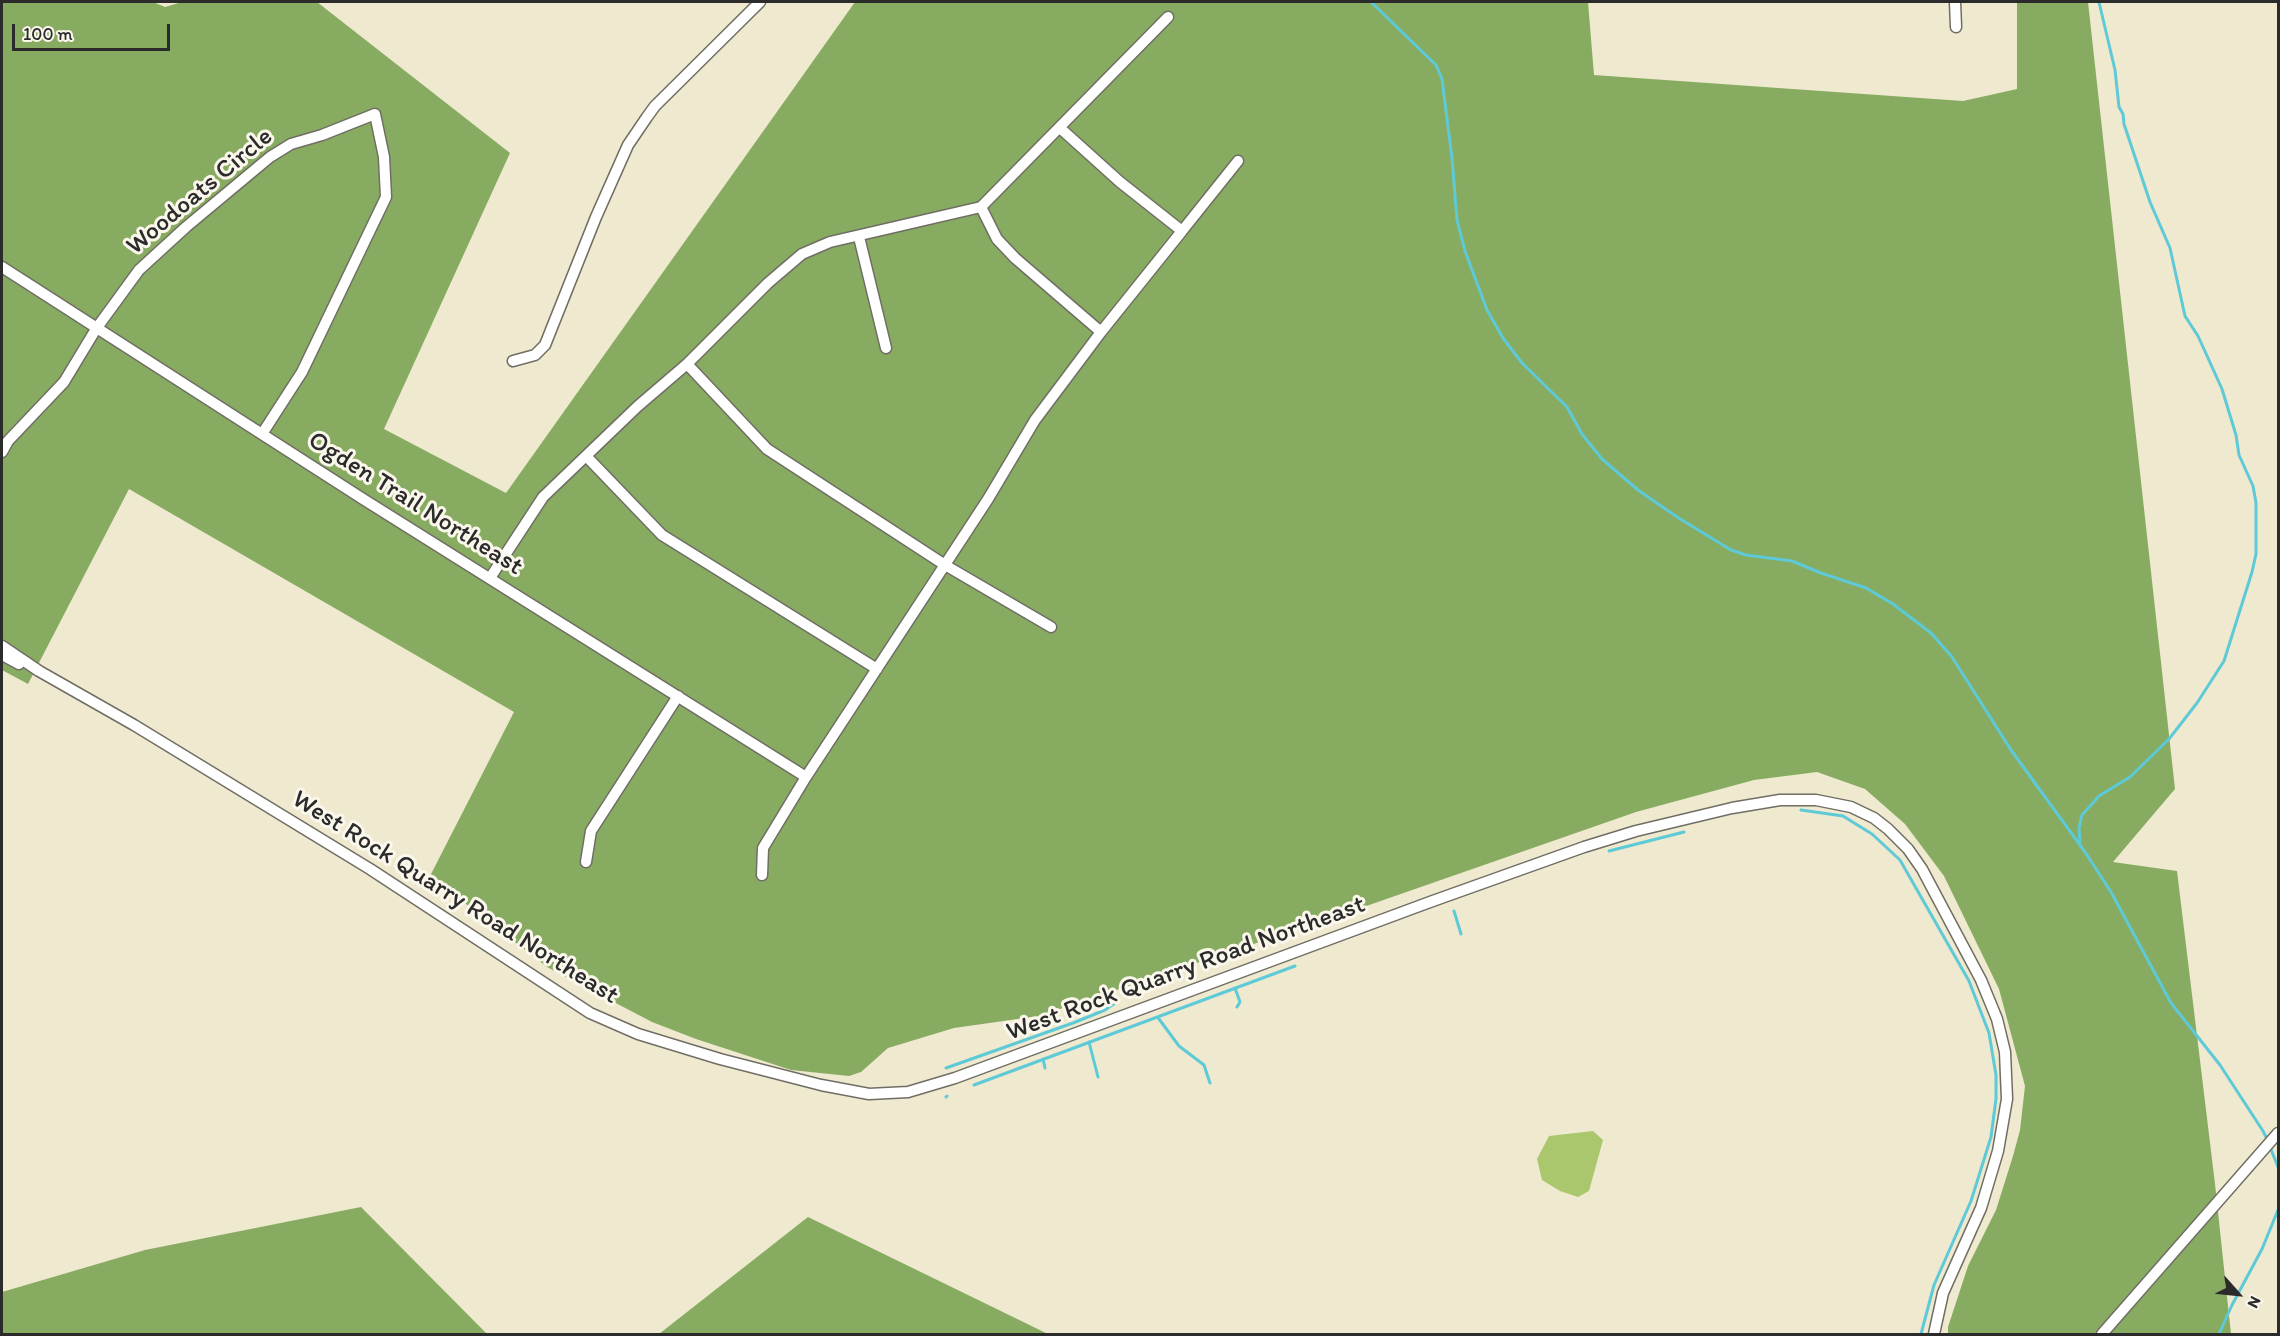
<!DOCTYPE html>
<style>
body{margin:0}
#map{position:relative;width:2280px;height:1336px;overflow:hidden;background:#efe9cf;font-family:Itim,sans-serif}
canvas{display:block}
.frame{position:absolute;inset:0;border:3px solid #2b2b2b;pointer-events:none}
.north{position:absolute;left:2208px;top:1264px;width:60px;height:60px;-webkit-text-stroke:4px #fbf7ec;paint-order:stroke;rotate:117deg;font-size:16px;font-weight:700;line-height:24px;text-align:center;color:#2b2b2b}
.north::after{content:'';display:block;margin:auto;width:21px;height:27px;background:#2b2b2b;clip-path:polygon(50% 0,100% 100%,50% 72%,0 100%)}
.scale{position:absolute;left:12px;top:24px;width:158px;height:27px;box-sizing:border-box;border:3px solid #2b2b2b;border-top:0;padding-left:8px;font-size:18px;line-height:21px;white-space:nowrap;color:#2b2b2b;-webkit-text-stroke:4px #fbf7ec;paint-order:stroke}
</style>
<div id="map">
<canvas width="2280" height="1336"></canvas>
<div class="frame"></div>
<div class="north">N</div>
<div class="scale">100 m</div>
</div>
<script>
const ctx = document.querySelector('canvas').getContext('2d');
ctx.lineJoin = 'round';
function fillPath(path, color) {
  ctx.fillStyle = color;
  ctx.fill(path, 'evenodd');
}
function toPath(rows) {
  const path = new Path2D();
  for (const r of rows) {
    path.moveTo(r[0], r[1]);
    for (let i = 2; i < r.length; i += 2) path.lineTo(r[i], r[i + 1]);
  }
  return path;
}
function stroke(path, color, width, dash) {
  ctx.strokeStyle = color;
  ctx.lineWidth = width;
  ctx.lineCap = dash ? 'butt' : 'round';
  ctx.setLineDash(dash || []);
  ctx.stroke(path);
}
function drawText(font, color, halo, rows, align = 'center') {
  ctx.font = font + ' Itim,sans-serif';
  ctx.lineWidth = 6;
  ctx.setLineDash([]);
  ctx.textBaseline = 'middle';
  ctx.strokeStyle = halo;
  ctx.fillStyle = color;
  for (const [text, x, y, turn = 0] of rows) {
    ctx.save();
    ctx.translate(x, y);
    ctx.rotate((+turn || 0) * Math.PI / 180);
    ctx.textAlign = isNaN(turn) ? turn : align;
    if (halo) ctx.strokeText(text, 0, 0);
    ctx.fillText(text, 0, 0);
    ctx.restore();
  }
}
fillPath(toPath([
 [1593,1131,1603,1140,1589,1191,1578,1197,1560,1191,1542,1180,1537,1159,1549,1136]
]), '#aac76e');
fillPath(toPath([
 [2,2,153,2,165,7,182,2,317,2,510,153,384,429,506,493,855,2,1588,2,1594,75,1963,101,2017,89,2017,2,2088,2,2175,789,2113,862,2177,871,2215,1184,2231,1334,1948,1334,1948,1327,1968,1266,1996,1210,2013,1156,2020,1130,2025,1086,1999,989,1944,876,1905,824,1865,789,1817,772,1754,780,1636,812,1352,911,1039,1016,954,1028,888,1048,861,1072,849,1076,791,1070,696,1039,652,1022,547,967,430,876,514,712,129,489,28,684,2,670],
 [361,1207,487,1334,2,1334,2,1292,145,1250],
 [808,1217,1048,1334,659,1334]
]), '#87ac61');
stroke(toPath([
 [1371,2,1436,65,1442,79,1452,158,1457,220,1465,251,1487,310,1503,338,1522,363,1567,407,1582,434,1602,459,1638,490,1677,517,1731,550,1746,555,1792,561,1821,573,1866,588,1893,604,1931,633,1952,657,2011,750,2085,852,2111,892,2171,1003,2220,1065,2263,1131,2268,1141],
 [1801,810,1843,816,1872,834,1900,860,1969,981,1989,1033,1996,1075,1996,1099,1991,1137,1971,1201,1934,1285,1921,1334],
 [2080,843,2079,828,2082,815,2099,796,2130,777,2169,739,2197,703,2224,661,2252,572,2256,554,2256,503,2253,486,2239,455,2236,435,2222,389,2198,336,2185,316,2170,248,2150,202,2124,124,2123,114,2119,107,2115,70,2099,2],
 [1609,851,1684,832],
 [1454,911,1461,934],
 [1235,988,1240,1002,1237,1007],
 [1159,1019,1179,1046,1204,1065,1210,1083],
 [1089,1042,1098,1077],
 [1043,1059,1045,1068],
 [946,1068,1073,1023,1105,1010,1115,1003],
 [974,1085,1295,966],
 [946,1097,947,1096],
 [2270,1147,2278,1167],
 [2219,1334,2232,1305,2262,1249,2278,1210]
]), '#5ec9d7', 3);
const minor = toPath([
 [1955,2,1956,27],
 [1060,128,1120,182,1182,231,1238,161],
 [981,207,997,239,1015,258,1101,332,1182,231],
 [859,237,886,348],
 [2,267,363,499,806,777],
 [513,361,535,355,545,345,596,217,628,145,647,117,655,106,760,2],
 [687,364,767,449,945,565,1051,627],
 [2,452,8,441,64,382,96,329,139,270,186,227,270,157,291,144,322,135,375,114,384,157,386,197,302,372,262,434],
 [587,457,662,535,877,669],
 [490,578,543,497,638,406,687,364,768,283,802,254,830,242,981,207,1168,17],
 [2,646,39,671,134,725,370,869,590,1013,638,1034,720,1059,821,1085,869,1094,908,1092,955,1078,1430,902,1584,847,1636,831,1732,808,1780,800,1816,800,1851,807,1874,818,1888,829,1908,849,1922,869,1981,980,1997,1019,2005,1052,2007,1099,1998,1151,1981,1208,1943,1293,1934,1334],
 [2,655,19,664],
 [586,862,591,831,678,696],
 [762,875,763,848,806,777,988,499,1035,420,1101,332],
 [2102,1334,2278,1133]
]);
stroke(minor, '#706e64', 13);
stroke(minor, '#fff', 10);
drawText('26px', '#2b2b2b', '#fbf7ec', [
 ["Woodoats Circle",200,192,-40],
 ["Ogden Trail Northeast",415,504,32],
 ["West Rock Quarry Road Northeast",455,898,32],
 ["West Rock Quarry Road Northeast",1186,969,-20]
]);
</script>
